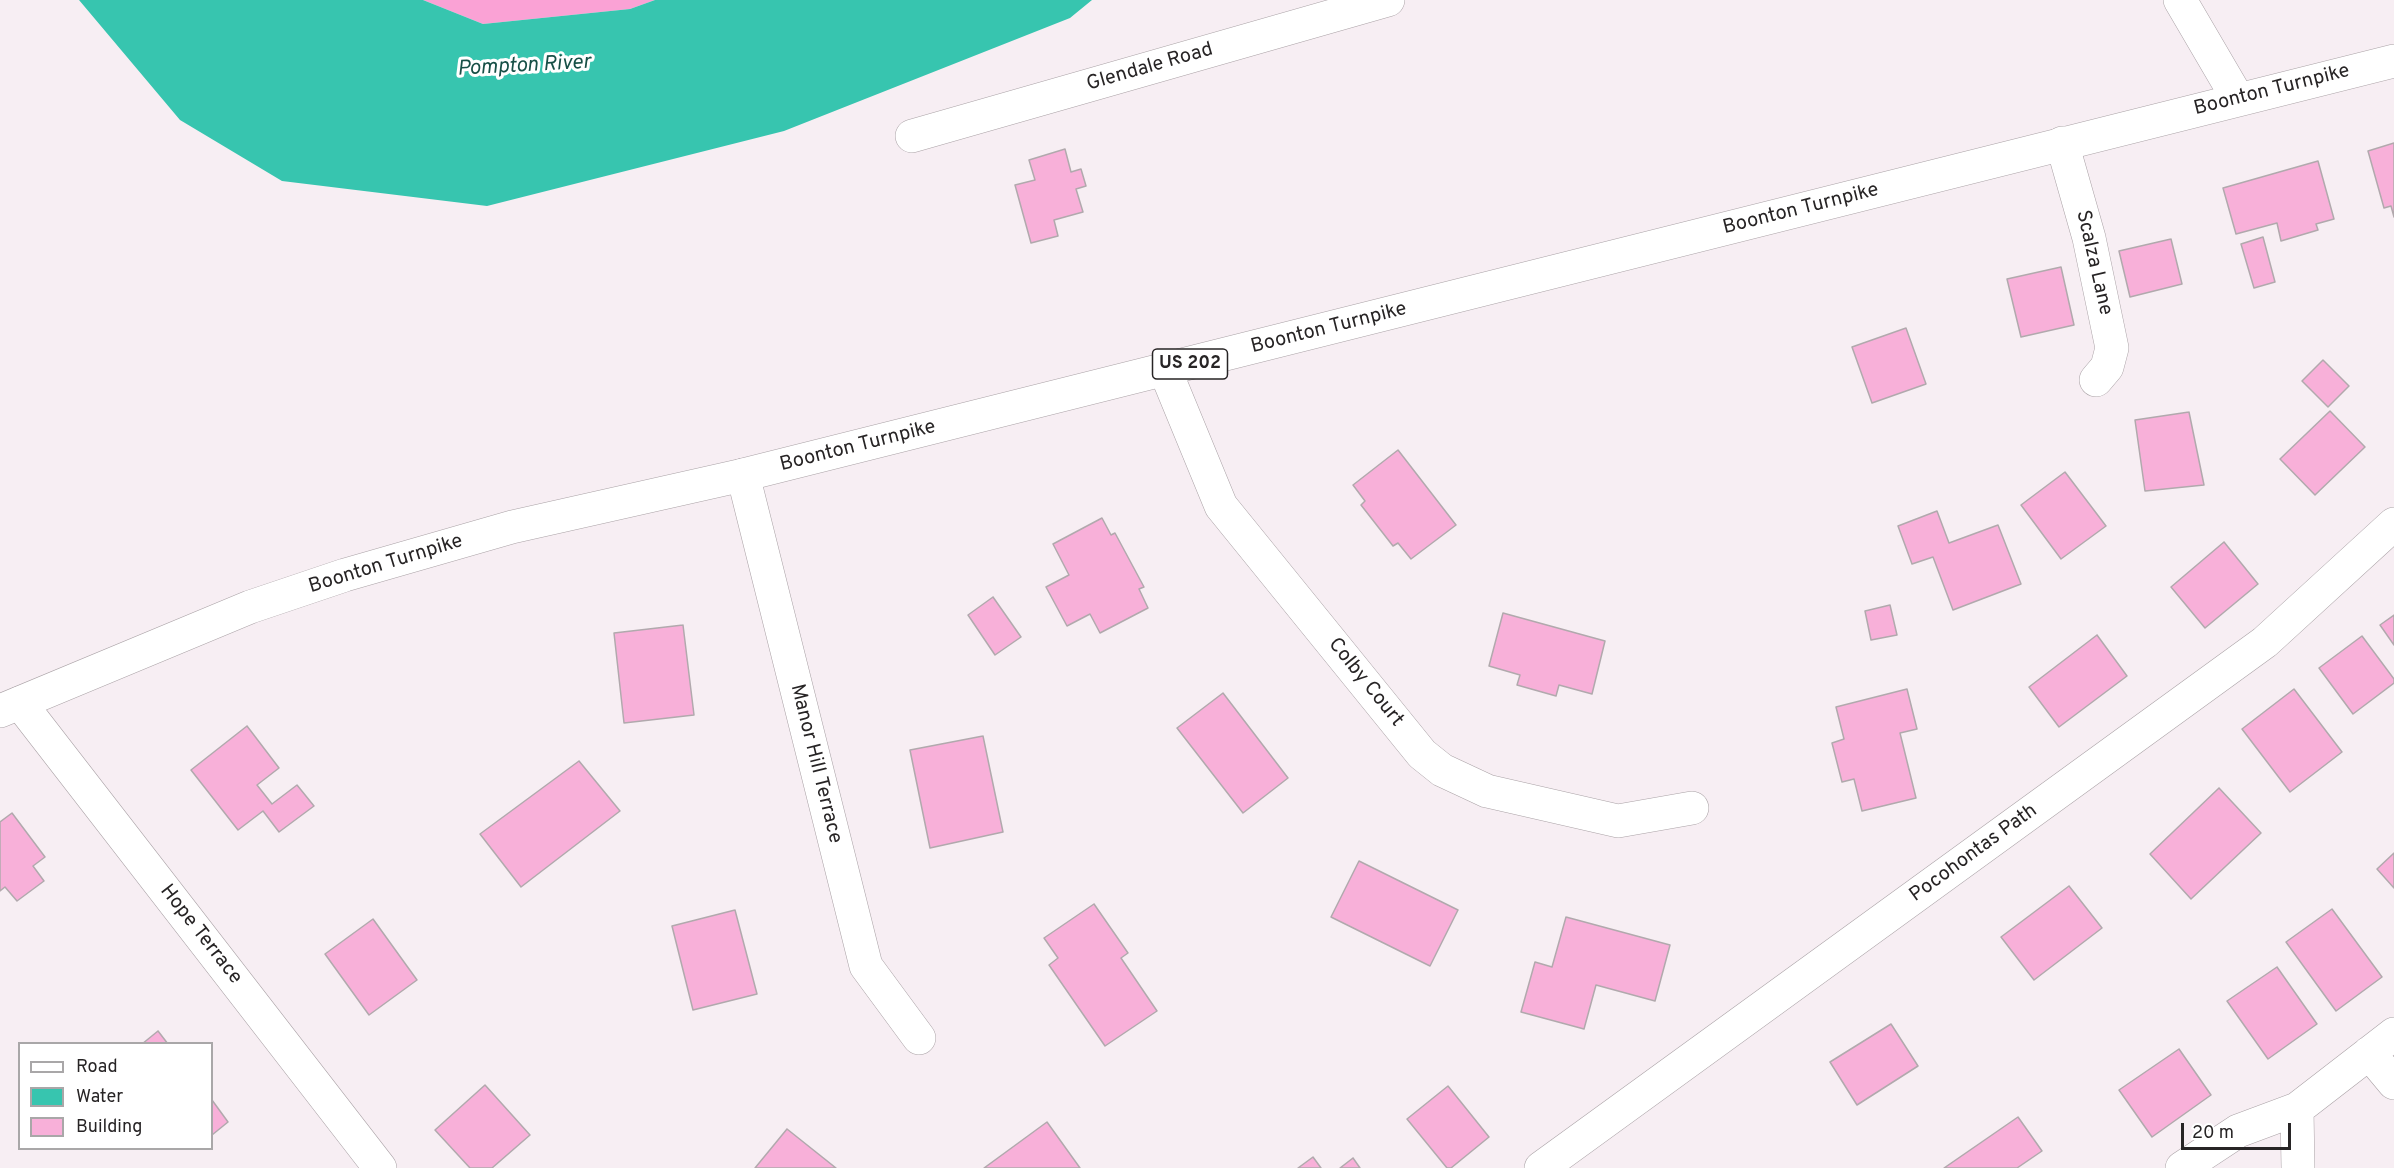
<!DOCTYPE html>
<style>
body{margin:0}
#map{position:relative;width:2394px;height:1168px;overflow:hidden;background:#f7eef3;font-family:Overpass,sans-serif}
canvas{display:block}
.legend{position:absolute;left:18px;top:1042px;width:195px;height:108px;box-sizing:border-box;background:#fff;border:2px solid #a9a7a8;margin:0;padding:8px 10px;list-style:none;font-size:18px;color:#272425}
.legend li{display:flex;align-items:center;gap:12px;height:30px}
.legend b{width:30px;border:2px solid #a9a7a8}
.scale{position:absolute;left:2181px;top:1123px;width:110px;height:27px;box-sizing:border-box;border:3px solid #272425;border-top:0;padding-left:8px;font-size:18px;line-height:21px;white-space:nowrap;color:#272425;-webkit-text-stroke:4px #fff;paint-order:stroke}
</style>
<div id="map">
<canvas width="2394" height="1168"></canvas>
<ul class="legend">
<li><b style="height:8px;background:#fff"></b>Road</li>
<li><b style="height:16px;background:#37c5af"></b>Water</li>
<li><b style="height:16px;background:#f8b0d9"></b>Building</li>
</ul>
<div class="scale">20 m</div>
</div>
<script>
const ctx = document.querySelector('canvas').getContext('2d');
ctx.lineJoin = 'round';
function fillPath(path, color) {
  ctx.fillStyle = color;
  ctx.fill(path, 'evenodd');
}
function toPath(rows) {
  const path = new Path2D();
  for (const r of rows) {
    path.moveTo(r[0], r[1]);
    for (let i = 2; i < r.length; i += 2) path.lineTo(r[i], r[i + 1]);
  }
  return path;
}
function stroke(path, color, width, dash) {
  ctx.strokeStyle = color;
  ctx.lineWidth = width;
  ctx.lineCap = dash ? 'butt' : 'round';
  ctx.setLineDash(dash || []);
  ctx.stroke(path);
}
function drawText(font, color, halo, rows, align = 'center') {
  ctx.font = font + ' Overpass,sans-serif';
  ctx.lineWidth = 6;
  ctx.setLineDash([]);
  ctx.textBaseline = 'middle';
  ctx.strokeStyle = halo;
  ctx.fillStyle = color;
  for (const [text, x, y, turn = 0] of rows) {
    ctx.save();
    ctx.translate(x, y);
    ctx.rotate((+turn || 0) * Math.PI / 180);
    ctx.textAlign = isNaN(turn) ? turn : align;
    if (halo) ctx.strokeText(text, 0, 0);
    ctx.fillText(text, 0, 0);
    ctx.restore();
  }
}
fillPath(toPath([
 [423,0,655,0,630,9,483,24]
]), '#faa2d5');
fillPath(toPath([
 [79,0,423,0,483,24,630,9,655,0,1092,0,1070,18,784,131,487,206,282,181,180,120]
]), '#37c5af');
const building = toPath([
 [2394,143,2394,217,2391,206,2384,208,2368,151,2394,143],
 [1065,149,1071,172,1081,169,1086,186,1076,189,1083,212,1054,220,1058,236,1031,243,1015,185,1035,180,1029,160,1065,149],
 [2318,161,2334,219,2316,224,2318,230,2281,241,2277,223,2236,234,2223,188,2318,161],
 [2263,237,2275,282,2254,288,2241,244,2263,237],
 [2171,239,2182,284,2130,297,2119,251,2171,239],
 [2061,267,2074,325,2021,337,2007,279,2061,267],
 [1906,328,1926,384,1872,403,1852,347,1906,328],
 [2323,360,2349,386,2328,407,2302,381,2323,360],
 [2330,411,2365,447,2315,495,2280,459,2330,411],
 [2189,412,2204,485,2145,491,2135,420,2189,412],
 [1398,450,1456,525,1411,559,1398,543,1393,546,1361,505,1365,501,1353,485,1398,450],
 [2065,472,2106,526,2061,559,2021,505,2065,472],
 [1937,511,1949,543,1998,525,2021,584,1953,610,1933,557,1912,564,1898,526,1937,511],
 [1102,518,1111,535,1115,533,1144,587,1139,589,1148,608,1100,633,1090,614,1067,626,1046,587,1069,575,1053,544,1102,518],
 [2224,542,2258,584,2205,628,2171,587,2224,542],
 [993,597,1021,637,995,655,968,615,993,597],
 [1890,605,1897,635,1871,640,1865,611,1890,605],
 [1503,613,1605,641,1592,694,1559,685,1556,696,1517,685,1520,675,1489,666,1503,613],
 [2394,615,2394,645,2380,625,2394,615],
 [683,625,694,715,624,723,614,633,683,625],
 [2097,635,2127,676,2059,727,2029,687,2097,635],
 [2362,636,2394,679,2394,683,2353,714,2319,668,2362,636],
 [1907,689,1917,729,1900,733,1916,798,1862,811,1854,779,1842,782,1832,743,1844,739,1836,707,1907,689],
 [2294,689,2342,752,2290,792,2242,729,2294,689],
 [1223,693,1288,778,1243,813,1177,728,1223,693],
 [247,726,279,768,257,785,272,804,297,785,314,806,279,832,263,811,238,830,191,770,247,726],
 [983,736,1003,832,930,848,910,750,983,736],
 [579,761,620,811,521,887,480,834,579,761],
 [2219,788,2261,833,2191,899,2150,854,2219,788],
 [12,813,45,857,33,866,44,881,17,901,5,887,0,891,0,822,12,813],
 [2394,853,2394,888,2377,869,2394,853],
 [1359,861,1458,910,1430,966,1331,917,1359,861],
 [2069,886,2102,928,2034,980,2001,937,2069,886],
 [1094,904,1128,953,1121,958,1157,1011,1105,1046,1049,965,1058,958,1044,938,1094,904],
 [2332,909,2382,977,2336,1011,2286,942,2332,909],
 [735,910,757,994,693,1010,672,926,735,910],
 [1566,917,1670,945,1655,1001,1596,985,1584,1029,1521,1012,1535,962,1552,967,1566,917],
 [373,919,417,980,369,1015,325,954,373,919],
 [2277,967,2317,1024,2268,1059,2227,1001,2277,967],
 [1891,1024,1918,1066,1857,1105,1830,1062,1891,1024],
 [158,1031,168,1044,142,1044,158,1031],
 [2179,1049,2211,1095,2152,1137,2119,1090,2179,1049],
 [485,1085,530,1135,492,1168,470,1168,435,1130,485,1085],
 [1448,1086,1489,1137,1451,1168,1447,1168,1407,1119,1448,1086],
 [212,1100,228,1122,212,1135,212,1100],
 [2018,1117,2042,1151,2017,1168,1944,1168,2018,1117],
 [1047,1122,1080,1168,984,1168,1047,1122],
 [787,1129,836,1168,755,1168,787,1129],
 [1313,1157,1321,1168,1298,1168,1313,1157],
 [1353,1158,1360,1168,1340,1168,1353,1158]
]);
fillPath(building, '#f8b0d9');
stroke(building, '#b1a9ad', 1.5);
const minor = toPath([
 [2180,0,2238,99],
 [912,136,1388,0],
 [2062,143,2089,238,2112,348,2107,367,2096,380],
 [1165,370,1221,506,1422,754,1442,770,1487,791,1618,821,1692,808],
 [743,475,866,966,919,1038],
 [20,703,380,1168],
 [2369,1053,2394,1083],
 [1541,1168,2265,642,2394,524],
 [2182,1168,2238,1131,2297,1109],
 [2298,1168,2297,1109,2394,1034]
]);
const major = toPath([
 [0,711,250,607,345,575,512,527,743,475,2394,61]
]);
stroke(minor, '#aaa2a6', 34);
stroke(major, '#aaa2a6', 34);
stroke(minor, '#fff', 33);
stroke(major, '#fff', 33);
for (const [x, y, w] of [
 [1190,364,75]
]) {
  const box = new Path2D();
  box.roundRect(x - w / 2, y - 15, w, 30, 4.5);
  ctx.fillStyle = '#fff';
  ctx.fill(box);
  stroke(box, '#272425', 1.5);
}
drawText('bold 18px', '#272425', null, [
 ["US 202",1190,364]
]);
drawText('20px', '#272425', '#fff', [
 ["Glendale Road",1150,68,-16],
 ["Boonton Turnpike",2272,91,-14],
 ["Boonton Turnpike",1801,210,-14],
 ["Scalza Lane",2093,263,77],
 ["Boonton Turnpike",1329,329,-14],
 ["Boonton Turnpike",858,447,-14],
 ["Boonton Turnpike",386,565,-17],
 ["Colby Court",1365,683,51],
 ["Manor Hill Terrace",815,764,76],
 ["Pocohontas Path",1974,854,-36],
 ["Hope Terrace",200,935,52]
]);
drawText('italic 21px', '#175047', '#fff', [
 ["Pompton River",524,67,-3]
]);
</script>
